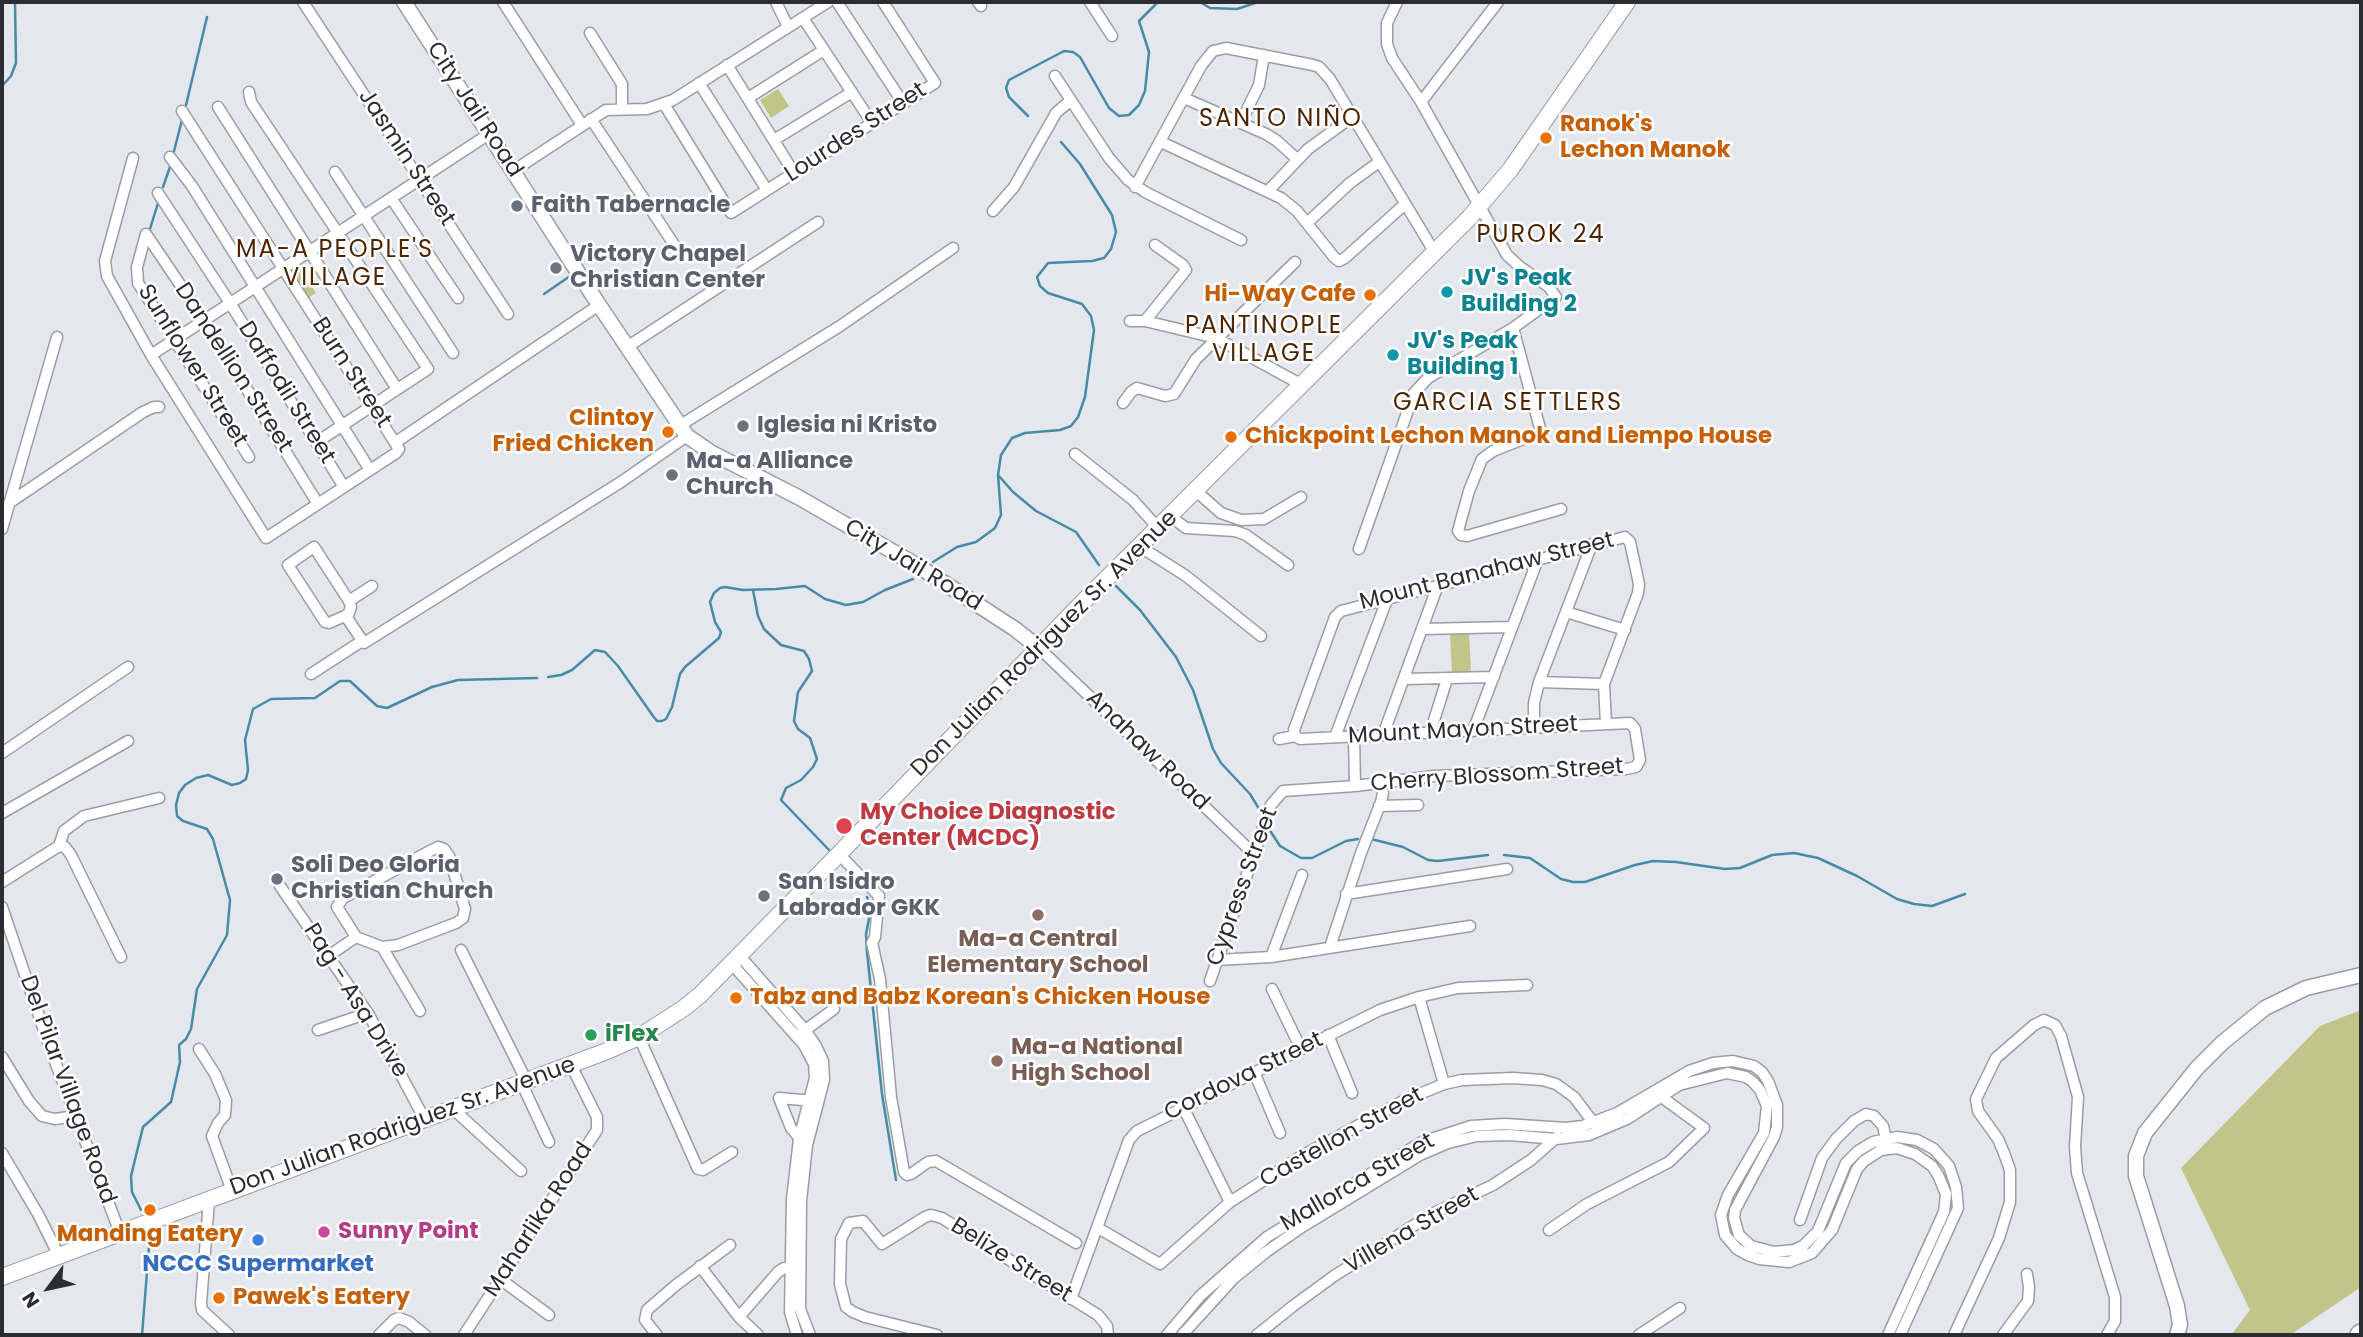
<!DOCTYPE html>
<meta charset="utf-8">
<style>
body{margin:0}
#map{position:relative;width:2363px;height:1337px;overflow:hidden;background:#e5e7ef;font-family:Poppins,sans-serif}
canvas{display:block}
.frame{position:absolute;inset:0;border:4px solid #2c2d30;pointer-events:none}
.north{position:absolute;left:14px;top:1253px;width:70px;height:70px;-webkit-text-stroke:5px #fff;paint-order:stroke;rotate:237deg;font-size:19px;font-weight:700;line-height:28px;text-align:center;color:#2c2d30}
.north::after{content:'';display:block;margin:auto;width:24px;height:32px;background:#2c2d30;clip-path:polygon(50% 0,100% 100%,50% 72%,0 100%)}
</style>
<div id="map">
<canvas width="2363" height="1337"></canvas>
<div class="frame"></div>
<div class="north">N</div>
</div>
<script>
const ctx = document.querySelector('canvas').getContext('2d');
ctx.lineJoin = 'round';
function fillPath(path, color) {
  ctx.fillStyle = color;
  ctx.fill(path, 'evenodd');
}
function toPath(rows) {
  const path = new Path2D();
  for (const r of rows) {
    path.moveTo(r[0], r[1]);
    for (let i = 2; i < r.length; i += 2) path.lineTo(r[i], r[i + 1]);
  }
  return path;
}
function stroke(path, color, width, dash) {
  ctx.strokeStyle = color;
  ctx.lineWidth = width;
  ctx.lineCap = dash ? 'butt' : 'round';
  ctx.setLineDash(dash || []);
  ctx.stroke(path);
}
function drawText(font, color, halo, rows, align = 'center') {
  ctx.font = font + ' Poppins,sans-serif';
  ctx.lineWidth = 5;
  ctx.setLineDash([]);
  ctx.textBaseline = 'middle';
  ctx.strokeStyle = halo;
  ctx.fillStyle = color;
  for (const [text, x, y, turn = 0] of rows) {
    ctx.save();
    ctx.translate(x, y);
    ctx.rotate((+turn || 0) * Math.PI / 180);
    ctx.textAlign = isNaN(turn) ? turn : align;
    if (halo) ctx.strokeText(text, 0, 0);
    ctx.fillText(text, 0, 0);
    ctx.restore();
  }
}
fillPath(toPath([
 [778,89,789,106,771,118,760,100],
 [297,264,316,293,305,300,286,271],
 [1469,631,1471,672,1452,673,1450,633],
 [2361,1010,2361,1287,2290,1335,2231,1335,2250,1310,2181,1168,2320,1026]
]), '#c1c587');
stroke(toPath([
 [1200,2,1210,8,1237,9,1258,2],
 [2,86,11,76,16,63,15,2],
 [186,105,207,17],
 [1028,116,1009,97,1006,88,1009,80,1064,51,1073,52,1080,57,1109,108,1119,116,1129,115,1139,105,1145,91,1149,52,1139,21,1158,2],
 [174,151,182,120],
 [2,174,2,188],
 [163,187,171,164],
 [150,229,158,203],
 [544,294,573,274],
 [999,476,1013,492,1036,511,1076,532,1099,565],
 [933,562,957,547,976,542,995,528,1001,515,998,475,1001,455,1012,438,1025,433,1060,430,1071,426,1078,417,1085,397,1094,330,1091,316,1082,304,1048,293,1040,286,1037,277,1048,263,1092,261,1104,258,1111,249,1116,232,1112,215,1080,164,1061,142],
 [1116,586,1140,610,1176,657,1193,690,1213,749,1221,763,1250,794,1261,812],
 [753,590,758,616,764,629,781,645,804,651,809,659,812,671,798,692,794,721,798,729,810,738,817,759,813,767,801,780,786,788,781,800,829,850],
 [548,677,561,675,572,670,595,650,605,652,618,666,653,716,657,721,662,721,666,719,672,707,680,674,685,667,719,638,721,632,715,622,710,602,714,593,720,588,725,587,743,590,776,589,805,586,825,599,846,605,863,602,885,590,913,579],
 [1269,829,1280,846,1301,858,1312,858,1346,841,1358,839],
 [1371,839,1403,847,1428,860,1438,861,1488,855],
 [1504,855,1530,858,1561,879,1573,882,1585,882,1635,865,1653,861,1676,862,1725,869,1740,868,1772,855,1794,853,1818,858,1857,876,1897,899,1914,904,1932,906,1965,894],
 [867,897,871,908,866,934,867,952,882,1094,896,1180],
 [141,1210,132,1192,131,1176,143,1127,171,1102,180,1062,179,1045,186,1039,191,1029,197,989,227,935,230,900,213,839,207,829,183,821,177,816,176,805,179,793,185,785,196,778,208,775,232,785,240,783,246,779,248,770,245,740,253,709,271,699,315,698,340,681,350,681,377,706,387,708,432,687,458,680,537,678],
 [142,1335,150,1234]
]), '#478ca4', 2.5);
const street = toPath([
 [303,2,508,314],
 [503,2,582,125],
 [776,2,788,27],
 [837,2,903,103],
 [978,2,981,6],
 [1090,2,1112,36],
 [803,18,872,123],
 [590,33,622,84,622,109],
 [727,65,794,173],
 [1055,76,1109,158,1128,180,1145,192,1241,240],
 [699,83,767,190],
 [249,92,251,102,428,369,317,442],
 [748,98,824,50],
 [1184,98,1266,134,1277,141,1297,159],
 [1421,102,1498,2],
 [664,104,731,213,935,83,883,2],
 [218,107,397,389],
 [591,119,675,246],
 [1241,122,1259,85,1264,55],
 [774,140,852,92],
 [1161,142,1281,198,1297,211,1334,257,1339,261,1345,258,1405,204],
 [170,157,192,186,370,470],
 [133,158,105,261,107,276,151,355,266,538,396,453,399,449,182,111],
 [513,171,606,110,647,109,673,100,828,2],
 [335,172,453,353],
 [1135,187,1201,66,1213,51,1226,48,1313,65,1319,67,1330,79,1435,253],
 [1268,191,1308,149,1352,117],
 [158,193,230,303,344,487],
 [391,198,458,298],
 [993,211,1014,187,1056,113,1071,100],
 [1307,223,1350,183,1379,162],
 [146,234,204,320,318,504],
 [146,234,137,267,138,283,249,457],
 [1130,321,1145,321,1216,338,1302,385],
 [1145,321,1186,270,1183,265,1155,245],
 [1513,328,1541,432,1493,451,1482,459,1469,491,1458,531,1461,535,1467,536,1561,509],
 [627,347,818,222],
 [151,355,489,134],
 [1123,403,1131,392,1137,388,1165,396,1174,394,1196,359,1295,262],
 [679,426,840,326,953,248],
 [396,442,599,305],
 [1075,454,1133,500,1158,528],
 [1196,491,1221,513,1241,520,1264,519,1301,497],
 [9,503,143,412,154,407,159,407],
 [1170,516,1186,528,1235,531,1246,535,1288,565],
 [2,529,57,337],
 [1139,546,1186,576,1261,636],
 [1359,549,1414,393,1428,378,1513,328,1556,297,1549,287,1519,266,1507,255,1421,102,1392,58,1387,44,1387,23,1397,2],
 [349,601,372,586],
 [1566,612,1625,630],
 [347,615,329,623,325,622,288,565,314,547,349,601,351,607,347,618,364,643,621,482,687,436],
 [1422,629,1512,627],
 [1039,648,1254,854],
 [311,674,362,641],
 [1404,679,1494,677],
 [1539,682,1604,684],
 [1534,728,1534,703,1539,682,1592,544],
 [1473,731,1538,559],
 [1430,733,1447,679],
 [1383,735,1438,585],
 [1295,736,1294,730,1335,617,1341,611,1625,537,1630,542,1639,584,1638,593,1604,684,1606,724],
 [1354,736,1355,786],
 [1335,737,1388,597],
 [2,753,128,667],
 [1379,806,1418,805],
 [2,813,128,741],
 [59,846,65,847,71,855,121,957],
 [839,854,879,896,875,937,872,943,880,979,891,1097,904,1172,907,1175,911,1174,928,1162,936,1161,1076,1243],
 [2,882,59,846,64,831,84,816,159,798],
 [280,886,369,1015,425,1120],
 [1346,894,1507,869],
 [2,907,51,1051,120,1233],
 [382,947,398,945,456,923,463,918,465,909,449,856,444,849,438,847,430,851,343,898,337,907,356,937,382,947,420,1011],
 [1330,947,1361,853,1381,802,1383,793,1380,782],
 [461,950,526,1080],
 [330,955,356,937],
 [739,955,805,1030,816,1046,823,1061,824,1080,807,1145,801,1201,800,1309,810,1335],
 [1271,957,1302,875],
 [1217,960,1271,957,1470,926],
 [731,963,804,1045,814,1064,815,1078,799,1139,792,1199,790,1312,797,1335],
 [1210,981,1271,805,1283,791,1355,786,1434,776,1626,769,1636,767,1640,760,1635,729,1630,723,1300,739,1295,736,1279,739],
 [1272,989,1301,1049],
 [1419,997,1444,1084],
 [318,1030,368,1013],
 [800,1034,834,1009],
 [1328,1035,1352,1093],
 [639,1037,698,1169,703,1170,732,1152],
 [199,1049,215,1074,226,1100,225,1115,218,1123,212,1136,232,1191],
 [2,1057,29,1101,42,1116,55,1119,75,1116],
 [1254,1072,1280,1133],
 [521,1082,549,1142],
 [1183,1107,1230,1202],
 [453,1109,521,1171],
 [802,1141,791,1128,779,1098,814,1101],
 [2,1153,38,1214,59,1256],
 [209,1200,201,1303,202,1310,229,1335],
 [1800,1220,1822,1158,1836,1139,1854,1121,1866,1114,1874,1116,1883,1126,1887,1143],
 [1098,1228,1160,1264,1230,1202,1300,1157,1407,1099,1444,1084,1462,1080,1513,1078,1542,1080,1556,1084,1574,1097,1596,1126],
 [1549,1230,1587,1204,1669,1162,1704,1128,1656,1093],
 [700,1266,739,1317,758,1335],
 [500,1279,549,1315],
 [1071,1299,1129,1140,1137,1131,1380,1010,1419,997,1458,988,1527,985],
 [739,1317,778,1272,784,1268,794,1266],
 [379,1335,394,1320,399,1318,409,1322,425,1335],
 [464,1335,597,1130,597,1117,571,1065],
 [657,1335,645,1320,647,1310,676,1285,730,1245],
 [937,1335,865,1317,853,1312,846,1307,840,1284,841,1239,849,1223,863,1221,882,1244,925,1217,931,1215,942,1218,1098,1315,1107,1326,1108,1335],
 [1167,1335,1200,1296,1267,1237,1422,1142,1471,1126,1505,1124,1566,1128,1583,1126,1617,1113,1689,1071,1713,1063,1733,1061,1754,1066,1762,1072,1768,1081,1777,1105,1777,1127,1774,1137,1735,1210,1734,1218,1739,1235,1751,1246,1774,1252,1794,1250,1803,1246,1818,1231,1846,1163,1858,1151,1873,1142,1897,1137,1917,1140,1934,1149,1949,1166,1956,1187,1958,1208,1900,1335],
 [1182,1335,1234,1278,1266,1252,1302,1227,1420,1155,1448,1143,1477,1136,1510,1135,1556,1139,1589,1135,1627,1119,1679,1085,1727,1073,1746,1077,1753,1082,1760,1090,1767,1106,1764,1133,1728,1195,1721,1215,1725,1235,1737,1249,1748,1255,1759,1259,1789,1262,1812,1253,1832,1230,1857,1169,1864,1161,1881,1150,1897,1148,1915,1154,1932,1166,1938,1175,1946,1194,1944,1212,1888,1335],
 [1257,1335,1293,1306,1334,1276,1432,1214,1493,1185,1531,1160,1557,1137],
 [1639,1335,1680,1308],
 [1954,1335,1999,1238,2010,1202,2010,1170,2004,1153,1998,1139,1978,1111,1976,1099,1996,1058,2034,1025,2044,1020,2055,1025,2061,1036,2078,1097,2075,1147,2077,1173,2115,1297,2115,1321,2107,1335],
 [2003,1335,2028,1301,2029,1287,2027,1274]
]);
const secondary = toPath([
 [404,2,599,305,687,436,712,453,798,497,918,566,1015,629,1039,648],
 [2177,1335,2180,1325,2177,1306,2136,1176,2136,1156,2145,1133,2197,1068,2222,1043,2265,1008,2306,988,2361,975]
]);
const primary = toPath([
 [2,1277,607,1051,639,1037,684,1008,700,995,834,859,1082,603,1469,218,1510,170,1627,2]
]);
const highway = toPath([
 [2360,1335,2361,1334]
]);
stroke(street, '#9b9da4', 13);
stroke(secondary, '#9b9da4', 17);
stroke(primary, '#9b9da4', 18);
stroke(highway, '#9b9da4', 22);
stroke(street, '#fff', 10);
stroke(secondary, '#fff', 14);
stroke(primary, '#fff', 16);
stroke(highway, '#fff', 19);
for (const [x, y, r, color] of [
 [1546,138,7,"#e8710a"],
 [517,206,7,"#6b7280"],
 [556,268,7,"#6b7280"],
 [1447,292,7,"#0f9aa8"],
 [1370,295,7,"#e8710a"],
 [1393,355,7,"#0f9aa8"],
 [743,426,7,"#6b7280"],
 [668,432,7,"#e8710a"],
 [1231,437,7,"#e8710a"],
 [672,475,7,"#6b7280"],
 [844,826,9,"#e0444e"],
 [277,879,7,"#6b7280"],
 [764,896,7,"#6b7280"],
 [1038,915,7,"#8d6e63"],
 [736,998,7,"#e8710a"],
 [591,1035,7,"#2e9e5b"],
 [997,1061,7,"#8d6e63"],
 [150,1210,7,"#e8710a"],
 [324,1232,7,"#d1479c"],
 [258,1240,7,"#3f7fe0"],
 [219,1298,7,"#e8710a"]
]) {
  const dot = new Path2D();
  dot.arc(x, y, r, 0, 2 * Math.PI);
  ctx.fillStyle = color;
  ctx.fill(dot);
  stroke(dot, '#fff', 2.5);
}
drawText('23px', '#2c2d30', '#fff', [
 ["City Jail Road",474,110,57],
 ["Lourdes Street",856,133,-33],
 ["Jasmin Street",406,158,57],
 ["Sunflower Street",192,366,58],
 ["Dandellion Street",233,368,57],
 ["Burn Street",351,373,57],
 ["Daffodil Street",286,393,58],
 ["City Jail Road",913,566,31],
 ["Mount Banahaw Street",1487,572,-14],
 ["Don Julian Rodriguez Sr. Avenue",1045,644,-45],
 ["Mount Mayon Street",1463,731,-3],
 ["Anahaw Road",1147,751,44],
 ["Cherry Blossom Street",1497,776,-4],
 ["Cypress Street",1243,887,-70],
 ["Pag - Asa Drive",355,1001,58],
 ["Cordova Street",1244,1077,-26],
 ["Del Pilar Village Road",67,1090,70],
 ["Don Julian Rodriguez Sr. Avenue",403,1127,-20],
 ["Castellon Street",1342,1138,-29],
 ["Mallorca Street",1358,1183,-30],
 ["Maharlika Road",539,1220,-57],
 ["Villena Street",1412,1231,-30],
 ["Belize Street",1011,1261,32]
]);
drawText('bold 23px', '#c56008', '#fff', [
 ["Ranok's",1560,125],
 ["Lechon Manok",1560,151],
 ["Hi-Way Cafe",1356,295,"right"],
 ["Clintoy",654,419,"right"],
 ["Fried Chicken",654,445,"right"],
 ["Chickpoint Lechon Manok and Liempo House",1245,437],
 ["Tabz and Babz Korean's Chicken House",750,998],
 ["Manding Eatery",150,1235,"center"],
 ["Pawek's Eatery",233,1298]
], 'left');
drawText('bold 23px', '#5b616d', '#fff', [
 ["Faith Tabernacle",531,206],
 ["Victory Chapel",570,255],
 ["Christian Center",570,281],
 ["Iglesia ni Kristo",757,426],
 ["Ma-a Alliance",686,462],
 ["Church",686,488],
 ["Soli Deo Gloria",291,866],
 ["Christian Church",291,892],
 ["San Isidro",778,883],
 ["Labrador GKK",778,909]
], 'left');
drawText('bold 23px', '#0d838f', '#fff', [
 ["JV's Peak",1461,279],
 ["Building 2",1461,305],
 ["JV's Peak",1407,342],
 ["Building 1",1407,368]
], 'left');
drawText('bold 23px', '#be3a42', '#fff', [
 ["My Choice Diagnostic",860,813],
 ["Center (MCDC)",860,839]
], 'left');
drawText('bold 23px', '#785e54', '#fff', [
 ["Ma-a Central",1038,940],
 ["Elementary School",1038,966],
 ["Ma-a National",1011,1048,"left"],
 ["High School",1011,1074,"left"]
]);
drawText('bold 23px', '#27864d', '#fff', [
 ["iFlex",605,1035]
], 'left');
drawText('bold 23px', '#b23c85', '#fff', [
 ["Sunny Point",338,1232]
], 'left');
drawText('bold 23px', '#366cbe', '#fff', [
 ["NCCC Supermarket",258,1265]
]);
ctx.letterSpacing = '2px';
drawText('24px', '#4f2400', '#fff', [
 ["SANTO NIÑO",1281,120],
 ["PUROK 24",1541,236],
 ["MA-A PEOPLE'S",335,251],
 ["VILLAGE",335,279],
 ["PANTINOPLE",1264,327],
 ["VILLAGE",1264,355],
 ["GARCIA SETTLERS",1508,404]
]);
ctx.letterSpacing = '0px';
</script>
